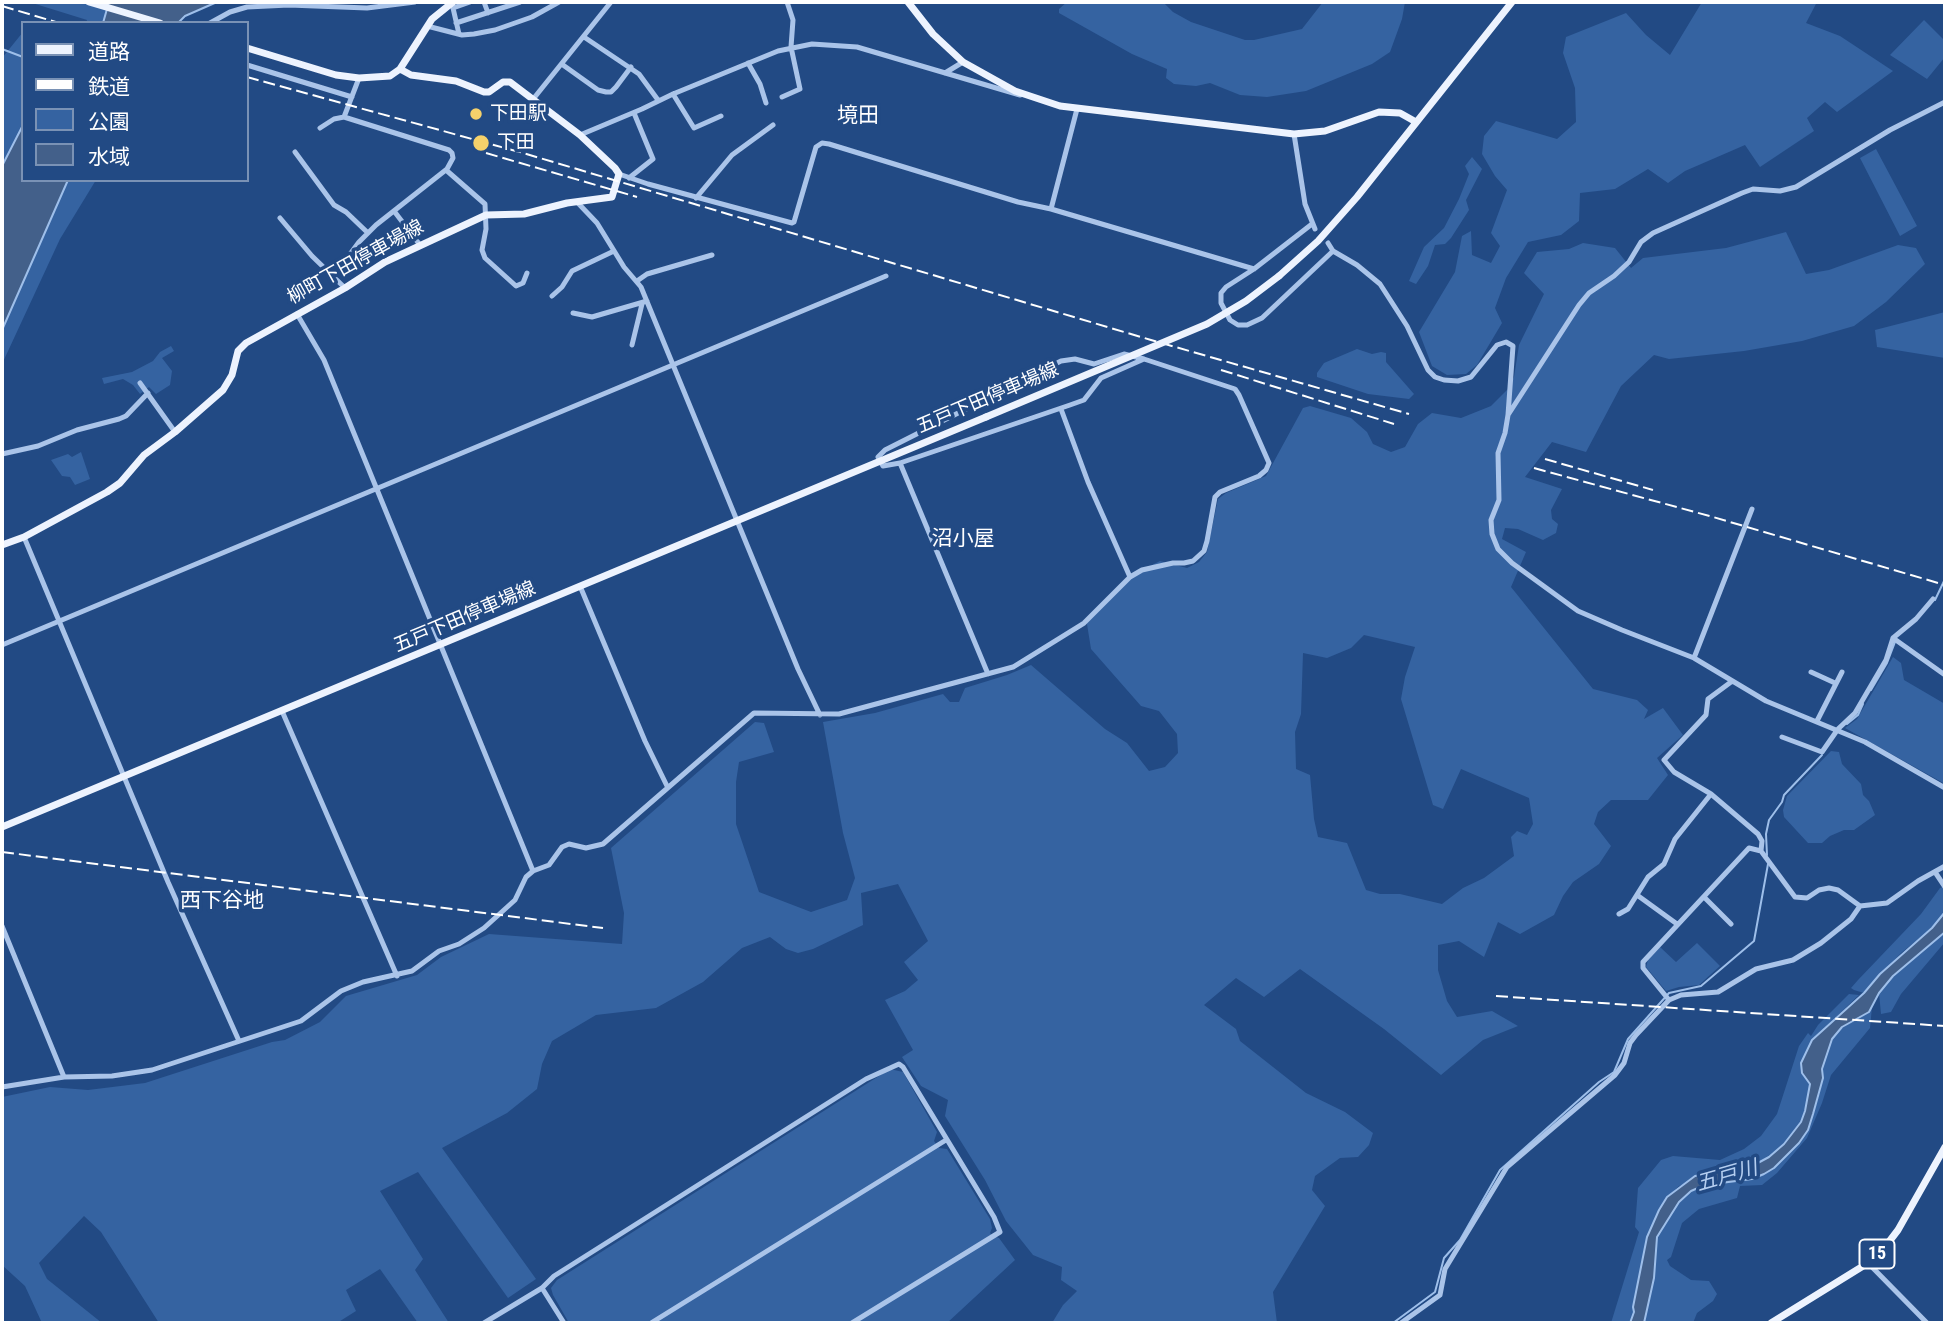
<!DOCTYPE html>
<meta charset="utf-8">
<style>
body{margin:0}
#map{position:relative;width:1947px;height:1325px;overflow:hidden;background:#224a84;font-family:"Roboto Condensed","Noto Sans JP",sans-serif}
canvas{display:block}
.frame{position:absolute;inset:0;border:4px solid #fff;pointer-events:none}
.legend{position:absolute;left:21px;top:21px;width:228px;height:161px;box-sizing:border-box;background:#224a84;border:2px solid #7a92b5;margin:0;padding:9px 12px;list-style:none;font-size:21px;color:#fff}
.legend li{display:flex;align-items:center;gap:14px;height:35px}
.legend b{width:35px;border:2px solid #7a92b5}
</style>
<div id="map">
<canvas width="1947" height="1325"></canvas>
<div class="frame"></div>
<ul class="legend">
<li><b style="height:9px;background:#edf3fe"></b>道路</li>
<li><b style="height:9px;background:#fff"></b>鉄道</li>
<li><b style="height:19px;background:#3563a1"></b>公園</li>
<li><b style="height:19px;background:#43608a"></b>水域</li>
</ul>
</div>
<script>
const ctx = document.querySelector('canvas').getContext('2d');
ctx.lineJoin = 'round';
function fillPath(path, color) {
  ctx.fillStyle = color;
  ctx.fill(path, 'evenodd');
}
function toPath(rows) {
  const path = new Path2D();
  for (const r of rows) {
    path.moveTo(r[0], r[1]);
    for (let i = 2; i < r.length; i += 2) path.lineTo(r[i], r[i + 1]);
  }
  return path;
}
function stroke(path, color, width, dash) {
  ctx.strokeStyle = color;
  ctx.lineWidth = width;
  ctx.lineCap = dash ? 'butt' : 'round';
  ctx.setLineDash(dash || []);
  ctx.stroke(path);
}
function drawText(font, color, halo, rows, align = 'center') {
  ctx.font = font + ' "Roboto Condensed","Noto Sans JP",sans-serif';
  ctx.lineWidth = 7;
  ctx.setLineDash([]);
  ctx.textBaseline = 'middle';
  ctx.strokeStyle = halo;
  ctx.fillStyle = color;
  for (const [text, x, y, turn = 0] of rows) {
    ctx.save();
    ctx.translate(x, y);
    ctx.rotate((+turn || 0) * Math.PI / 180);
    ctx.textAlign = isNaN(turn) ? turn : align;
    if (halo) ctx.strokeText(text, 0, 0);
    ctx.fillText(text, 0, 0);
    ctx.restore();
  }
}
fillPath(toPath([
 [29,2,109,2,103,23,86,23,87,20],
 [1067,2,1163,2,1173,12,1191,22,1245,40,1254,40,1302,29,1323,2,1405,2,1402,19,1390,52,1372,64,1306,91,1267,97,1240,95,1210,83,1196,86,1174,84,1166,78,1167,69,1132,54,1059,13,1059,9],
 [1702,2,1817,2,1806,23,1840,36,1893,71,1837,112,1825,102,1807,118,1814,131,1760,167,1745,145,1685,171,1668,183,1648,169,1615,189,1580,193,1579,221,1561,235,1528,242,1506,278,1495,308,1502,323,1477,365,1466,374,1447,375,1432,366,1419,332,1455,272,1462,236,1471,231,1472,255,1491,263,1500,246,1491,233,1507,190,1495,176,1482,154,1484,136,1496,121,1557,139,1576,122,1575,88,1563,53,1566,37,1626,13,1646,35,1670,55],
 [1924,20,1945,41,1945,57,1927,79,1890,55],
 [23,32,23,125,2,166,2,58],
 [1876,149,1917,226,1900,236,1860,158],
 [1472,157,1482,169,1466,200,1469,210,1451,238,1445,244,1435,245,1428,266,1416,284,1409,281,1424,247,1444,228,1459,199,1469,174,1465,166],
 [68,180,96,180,60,239,2,364,2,330,5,319],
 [1786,232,1806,274,1829,270,1898,245,1916,248,1925,264,1886,302,1854,326,1802,341,1744,351,1669,359,1654,355,1621,386,1586,452,1552,442,1525,477,1562,489,1551,510,1552,519,1558,524,1556,533,1543,540,1518,529,1505,528,1502,539,1526,552,1511,587,1593,689,1637,700,1648,710,1644,719,1663,708,1683,735,1657,758,1668,775,1648,800,1611,800,1598,812,1594,824,1611,846,1599,864,1573,882,1563,896,1554,915,1520,934,1498,922,1484,957,1459,941,1438,945,1438,970,1447,1001,1457,1017,1492,1011,1518,1026,1483,1040,1441,1075,1384,1029,1300,969,1264,997,1236,978,1204,1005,1236,1029,1240,1041,1306,1093,1345,1112,1373,1133,1369,1145,1358,1157,1340,1158,1315,1176,1312,1190,1325,1206,1273,1292,1277,1323,1052,1323,1063,1305,1077,1291,1061,1280,1062,1267,1033,1255,1006,1221,985,1180,945,1116,948,1100,921,1086,902,1057,913,1050,885,1000,905,991,918,980,904,962,928,941,898,884,861,893,863,925,813,949,798,953,786,949,770,937,742,948,703,982,656,1008,596,1015,552,1041,542,1064,537,1089,507,1113,442,1148,536,1279,508,1298,418,1172,380,1191,423,1259,415,1270,449,1323,418,1323,380,1269,346,1290,356,1311,337,1323,159,1323,101,1232,84,1216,39,1263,47,1279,102,1323,42,1323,25,1286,2,1265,2,1097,50,1087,88,1090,145,1083,272,1042,285,1040,320,1022,346,996,417,975,441,957,489,934,622,944,624,913,611,848,755,722,764,723,774,752,739,762,736,782,736,824,759,892,811,912,847,900,855,878,843,833,823,722,875,713,943,694,950,702,959,702,965,688,1007,675,1031,665,1105,729,1127,743,1149,771,1165,767,1178,753,1177,734,1159,711,1141,706,1091,649,1086,618,1128,577,1160,561,1187,568,1199,562,1207,552,1218,499,1226,493,1266,476,1303,408,1310,406,1351,418,1367,432,1373,444,1391,452,1405,447,1418,424,1432,413,1461,418,1491,406,1508,389,1514,377,1519,345,1544,294,1524,273,1537,252,1569,249,1583,243,1615,248,1631,268,1643,258,1726,248],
 [1364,635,1415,647,1405,677,1401,699,1433,805,1443,809,1461,769,1529,798,1533,824,1527,835,1517,831,1511,837,1514,856,1484,878,1463,888,1442,904,1400,894,1380,894,1366,890,1347,843,1318,837,1314,819,1310,775,1296,769,1295,732,1301,714,1303,653,1327,658,1351,648],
 [1945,312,1945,358,1877,347,1875,330],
 [171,346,174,351,162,358,172,371,170,385,156,394,149,387,140,394,133,385,123,379,104,384,102,378,132,372,153,361,160,352],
 [1357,349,1372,354,1381,352,1386,353,1386,362,1414,394,1409,399,1368,394,1317,377,1317,373,1324,363],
 [81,452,90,479,75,485,70,477,62,476,51,460,68,454,72,457],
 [1893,657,1901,663,1904,680,1945,704,1945,784,1845,728,1857,719],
 [1831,751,1839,752,1842,764,1861,784,1863,795,1869,801,1875,815,1854,830,1844,830,1830,836,1822,843,1808,843,1784,817,1783,810,1787,796],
 [1945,886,1945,912,1932,928,1901,953,1864,993,1854,990,1851,988,1858,980,1921,914,1940,888],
 [1945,931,1945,942,1901,994,1891,1012,1881,1014,1879,993,1893,976],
 [1697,943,1720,966,1699,985,1679,987,1666,991,1646,967,1648,960,1660,947,1676,962],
 [1849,994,1859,995,1812,1040,1802,1073,1810,1084,1808,1098,1801,1122,1792,1135,1769,1157,1757,1164,1723,1170,1679,1186,1667,1197,1659,1210,1647,1238,1633,1307,1634,1312,1630,1323,1611,1323,1639,1232,1635,1227,1638,1188,1661,1160,1673,1156,1720,1160,1744,1149,1761,1136,1777,1114,1799,1046,1808,1033,1811,1036,1818,1025],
 [1872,1007,1870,1028,1831,1075,1822,1103,1807,1138,1777,1173,1762,1185,1740,1186,1737,1198,1699,1209,1682,1223,1671,1257,1667,1260,1670,1266,1691,1280,1709,1281,1717,1294,1713,1301,1697,1313,1693,1323,1644,1323,1654,1278,1657,1237,1679,1202,1691,1191,1705,1185,1752,1179,1764,1174,1786,1156,1808,1130,1819,1095,1823,1078,1822,1069,1832,1039,1837,1031,1869,1012],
 [890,1069,903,1072,937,1132,934,1141,939,1148,947,1149,990,1219,992,1228,990,1233,993,1236,999,1238,1015,1260,947,1323,569,1323,553,1295,551,1288,557,1280]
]), '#3563a1');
const water = toPath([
 [109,2,217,2,185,16,178,23,103,23,109,2],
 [23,125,23,180,68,180,2,330,2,166,23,125],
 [1945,912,1945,932,1893,976,1879,993,1869,1012,1842,1027,1832,1039,1822,1069,1823,1078,1813,1114,1808,1130,1799,1143,1774,1168,1764,1174,1752,1179,1705,1185,1691,1191,1679,1202,1657,1237,1654,1278,1644,1323,1630,1323,1634,1312,1633,1307,1647,1237,1659,1210,1667,1197,1695,1176,1756,1164,1769,1157,1784,1144,1801,1122,1805,1111,1810,1084,1802,1073,1801,1063,1812,1040,1864,993,1880,974,1932,928,1945,912]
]);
fillPath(water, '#43608a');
stroke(water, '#9ebfea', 2);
stroke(toPath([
 [2,49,23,57],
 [1935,600,1945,579],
 [1871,690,1887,663,1895,642],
 [1847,724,1858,715,1863,704],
 [1767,855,1766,834,1769,820,1782,802,1784,795,1822,755],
 [1393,1323,1435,1292,1444,1258,1460,1240,1500,1170,1599,1082,1614,1072,1628,1039,1669,993,1701,986,1754,941,1768,864]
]), '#9ebfea', 2);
stroke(toPath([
 [484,2,488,13],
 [210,23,230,12,247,7,289,5,367,8,415,2],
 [456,23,520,2],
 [427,26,462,35,474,34,495,30,532,17,559,2],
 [459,34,453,8,470,2],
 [584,37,639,74,658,100],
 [748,63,760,84,766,103],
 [247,65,352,97],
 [563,65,598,90,606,92,611,92,616,87,631,67],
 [945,73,963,62],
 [673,94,694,128,721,116],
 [782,97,800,89,791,47,793,20,787,2],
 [534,98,611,2],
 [344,117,359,78],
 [320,128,334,119,344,117,449,150,452,153,453,158,447,169,376,225,359,242,334,276],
 [1294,134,1305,204,1315,229],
 [580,135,642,109,673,94,778,51,812,44,857,47,1020,95],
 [295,152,334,205,346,212,368,233],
 [446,170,485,204,486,229,482,250,485,258,516,286,523,283,527,273],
 [619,174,648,184,792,223,794,222,816,147,822,143,829,144,1018,202,1051,209,1254,269],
 [629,178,653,159,634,113],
 [696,198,732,155,773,125],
 [577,202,597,223,624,267,641,287,798,669,820,715],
 [1051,209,1077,109],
 [394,211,420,245],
 [280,218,312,256,345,288],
 [1312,224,1254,269,1226,287,1221,293,1221,303,1230,320,1238,325,1247,325,1262,318,1333,251],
 [1328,243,1333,251,1357,265,1380,284,1407,326,1428,370,1435,377,1444,380,1458,381,1471,377,1497,345,1506,342,1513,346,1508,415,1505,433,1498,453,1499,500,1491,520,1492,534,1498,549,1512,563,1578,611,1622,630,1694,658,1766,701,1865,742,1945,788],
 [637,281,647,274,712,255],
 [552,296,562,287,572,271,614,251],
 [573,313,592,317,647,301],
 [297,314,324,360,533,871],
 [632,345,642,304],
 [140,383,175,432],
 [1061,409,1088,482,1130,577],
 [1508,415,1579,305,1589,293,1614,276,1629,262,1641,242,1653,233,1742,193,1753,189,1780,191,1796,187,1890,130,1945,102],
 [2,454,38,446,77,430,119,419,126,416,148,393],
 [900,463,988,674],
 [24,537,168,882,239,1041],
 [580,586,645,741,667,786],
 [1893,638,1945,675],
 [2,645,886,276],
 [1694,658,1752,509],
 [1811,672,1835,683],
 [1731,682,1708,699,1706,715,1664,760,1674,772,1711,794,1758,834,1762,841,1761,851],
 [282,711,397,976],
 [1817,721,1842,672],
 [1782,737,1822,752,1838,729,1855,713,1886,660,1893,638,1916,619,1933,599],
 [1935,872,1945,887],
 [1637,895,1677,924],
 [1704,897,1731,924],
 [1619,914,1628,909,1648,877,1664,864,1675,839,1711,794],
 [2,926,64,1077],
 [1669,1000,1643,968,1643,962,1749,848,1761,851,1795,897,1807,898,1819,890,1829,888,1838,890,1860,906,1887,903,1918,881,1945,866],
 [2,1087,64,1077,112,1076,152,1070,301,1021,341,991,363,982,412,971,439,951,459,944,484,928,515,900,526,877,533,871,549,865,562,847,569,844,586,848,603,844,754,713,839,714,1013,667,1084,623,1130,577,1142,570,1173,563,1184,563,1193,561,1204,551,1207,541,1215,497,1220,492,1259,476,1266,470,1269,463,1239,395,1235,389,1144,359,1124,354,1094,364,1075,359,1061,361,885,450,878,457,883,466,900,463,1070,405,1084,400,1101,378,1144,359],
 [1868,1263,1927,1323],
 [542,1288,564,1323],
 [484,1323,542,1288,554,1276,866,1079,899,1064,903,1067,994,1217,1000,1232,852,1323],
 [651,1323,946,1140],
 [1401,1323,1440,1295,1445,1269,1507,1167,1615,1075,1624,1063,1630,1043,1636,1035,1669,1000,1681,995,1718,992,1756,969,1793,960,1821,943,1851,919,1860,906]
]), '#aac4e9', 5);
stroke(toPath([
 [89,2,160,23],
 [908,2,933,34,963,62,1015,91,1060,106,1294,134,1325,131,1379,112,1400,113,1416,122],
 [247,48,336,75,359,78,390,76,400,69,432,19,453,2],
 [1279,276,1318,241,1357,197,1512,2],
 [2,545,24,537,107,492,120,483,144,455,175,432,223,390,232,375,238,351,246,343,345,288,385,262,486,215,524,214,567,203,612,197,619,174,615,168,580,135,510,82,503,82,489,92,484,92,456,81,411,75,400,69],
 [2,827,986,417],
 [1771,1323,1868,1263,1885,1247,1898,1230,1945,1147]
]), '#edf3fe', 7);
stroke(toPath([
 [2,6,59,23],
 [247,77,523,153,1151,340,1409,414],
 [486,153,637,197],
 [1221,370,1394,424],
 [1545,459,1653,490],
 [1534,468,1713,517,1945,585],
 [2,852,603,928],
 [1496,996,1945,1026]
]), '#fff', 2, [12, 5]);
stroke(toPath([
 [986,417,1207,324,1246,301,1279,276]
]), '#edf3fe', 7);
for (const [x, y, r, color] of [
 [476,114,7,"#f5d16b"],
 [481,143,9,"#f5d16b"]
]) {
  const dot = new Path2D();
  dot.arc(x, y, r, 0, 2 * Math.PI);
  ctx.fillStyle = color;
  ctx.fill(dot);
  stroke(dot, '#224a84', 2.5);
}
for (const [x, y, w] of [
 [1877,1254,35]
]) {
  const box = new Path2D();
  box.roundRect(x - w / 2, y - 14.5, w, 29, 5);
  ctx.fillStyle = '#224a84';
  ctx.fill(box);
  stroke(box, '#fff', 2);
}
drawText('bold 18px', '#fff', null, [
 ["15",1877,1254]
]);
drawText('19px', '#fff', '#224a84', [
 ["下田駅",490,114],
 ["下田",497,143]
], 'left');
drawText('19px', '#fff', '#224a84', [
 ["柳町下田停車場線",356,263,-29],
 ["五戸下田停車場線",988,399,-23],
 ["五戸下田停車場線",465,618,-23]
]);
drawText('21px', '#fff', '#224a84', [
 ["境田",858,117],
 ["沼小屋",963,540],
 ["西下谷地",222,902]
]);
drawText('italic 21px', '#b5cef0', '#224a84', [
 ["五戸川",1727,1177,-16]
]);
</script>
